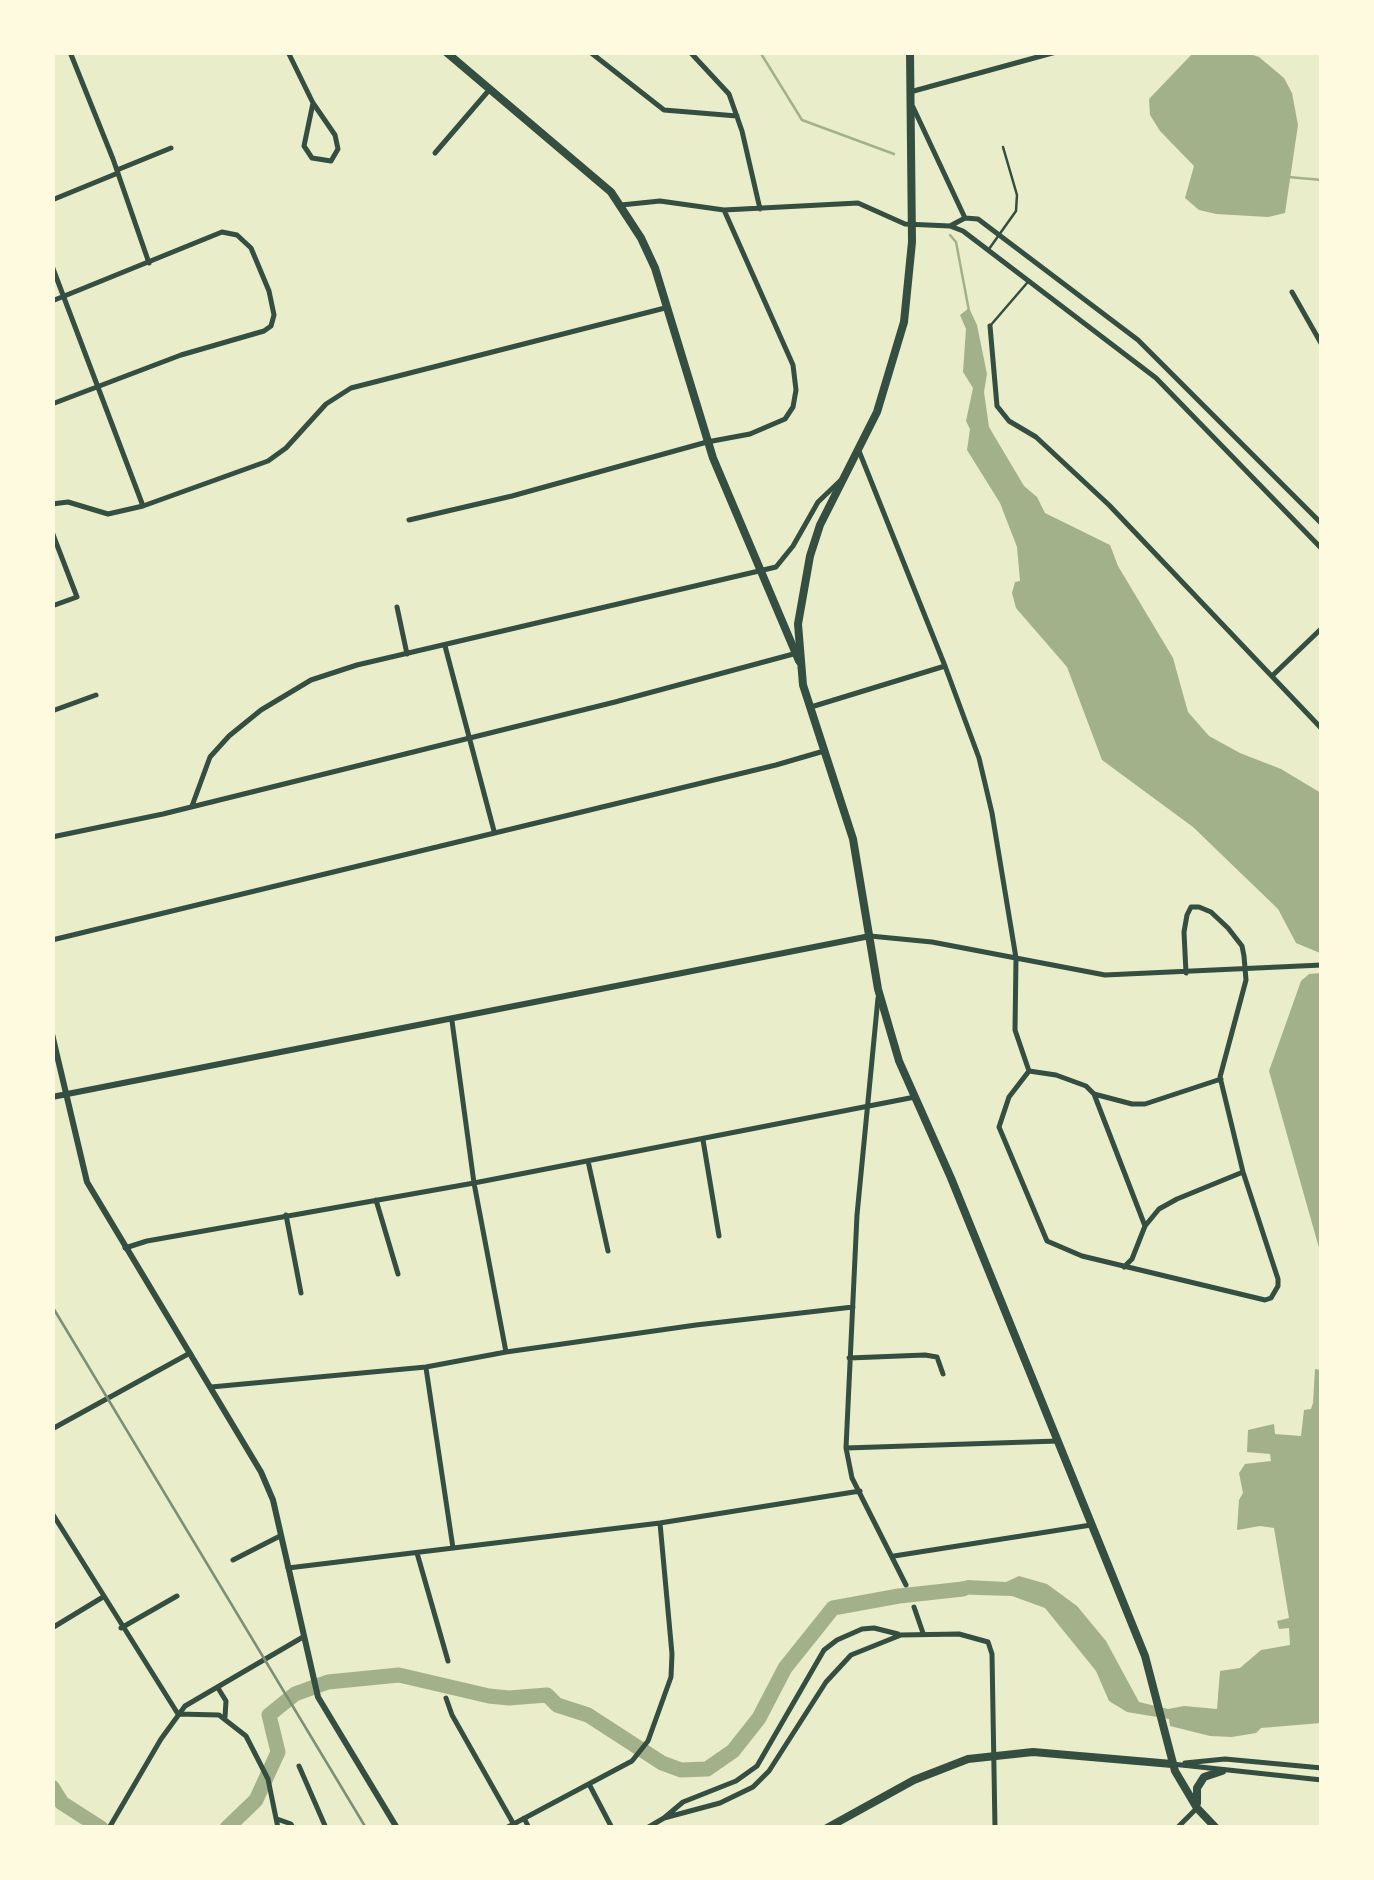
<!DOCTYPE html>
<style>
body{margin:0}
#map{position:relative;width:1374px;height:1880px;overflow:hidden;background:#e9edc9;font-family:"Noto Sans",sans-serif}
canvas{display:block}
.frame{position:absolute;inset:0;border:55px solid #fefae0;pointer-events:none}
</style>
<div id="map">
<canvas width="1374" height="1880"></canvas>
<div class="frame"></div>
</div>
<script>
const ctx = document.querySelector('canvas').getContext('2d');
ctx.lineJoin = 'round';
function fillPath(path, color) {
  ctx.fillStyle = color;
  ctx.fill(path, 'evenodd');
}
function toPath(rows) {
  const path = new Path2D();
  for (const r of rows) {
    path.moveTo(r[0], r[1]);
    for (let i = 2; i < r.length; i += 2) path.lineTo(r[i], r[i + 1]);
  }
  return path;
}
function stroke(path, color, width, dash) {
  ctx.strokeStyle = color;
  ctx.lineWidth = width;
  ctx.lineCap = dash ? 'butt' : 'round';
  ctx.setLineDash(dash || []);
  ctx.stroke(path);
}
fillPath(toPath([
 [1193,53,1247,53,1259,57,1284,78,1292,93,1298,125,1285,213,1268,217,1216,214,1199,210,1185,198,1194,166,1160,131,1150,115,1149,99],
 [969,308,977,325,987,374,984,392,989,427,1024,486,1037,497,1045,513,1110,545,1118,566,1173,658,1188,712,1209,736,1240,753,1281,769,1321,793,1321,963,1320,953,1296,943,1278,909,1193,827,1102,760,1067,667,1016,608,1012,593,1015,582,1020,581,1017,547,1000,503,967,450,970,429,966,421,973,388,963,372,966,329,960,315],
 [1321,973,1322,973,1321,1255,1269,1071,1301,981,1309,974],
 [1315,1369,1321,1370,1321,1723,1261,1728,1256,1733,1232,1737,1210,1736,1170,1726,1169,1719,1127,1712,1109,1701,1096,1671,1045,1608,1012,1596,945,1594,940,1587,968,1580,1006,1582,1019,1576,1047,1584,1077,1606,1106,1641,1139,1702,1168,1709,1184,1706,1217,1709,1220,1671,1240,1668,1261,1650,1290,1645,1289,1628,1279,1629,1277,1621,1289,1618,1274,1528,1260,1526,1237,1530,1239,1500,1243,1493,1239,1473,1245,1464,1271,1461,1270,1454,1247,1452,1248,1430,1274,1424,1275,1434,1301,1436,1304,1410,1311,1409,1313,1403]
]), '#a3b18a');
stroke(toPath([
 [760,52,802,120,894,154],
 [1288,177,1322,180],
 [950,235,956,242,969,311]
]), '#a3b18a', 2.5);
stroke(toPath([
 [52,1787,62,1803,101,1828],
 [227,1828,256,1800,278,1752,269,1715,295,1694,328,1682,399,1675,489,1696,509,1698,547,1695,557,1705,588,1715,662,1763,681,1770,707,1769,733,1751,759,1718,785,1668,833,1608,899,1596,963,1589]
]), '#a3b18a', 15);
stroke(toPath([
 [989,249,1016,211,1017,195,1003,147],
 [990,326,1027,283]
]), '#344e41', 2.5);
stroke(toPath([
 [70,52,113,159,149,263],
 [288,52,313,103],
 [590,52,664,110,737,116],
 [690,52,729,94,742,131,760,209],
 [910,92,1056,52],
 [313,103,335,135,338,149,331,161,312,158,304,146,313,103],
 [913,107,965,218],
 [435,153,490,89],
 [117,170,171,148],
 [52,200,118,173],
 [621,205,660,201,724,210,858,203,905,224,950,226,963,231,1156,378,1322,549],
 [950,226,965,218,978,219,1138,340,1322,524],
 [52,266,143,506],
 [1292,292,1322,345],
 [52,301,222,232,237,235,251,248,269,291,274,315,271,326,264,331,181,355,52,404],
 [990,326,997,406,1009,421,1036,437,1109,505,1322,729],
 [859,451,945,666,979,758,992,813,1016,958,1015,1030,1029,1071],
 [52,504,68,502,108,514,143,506,268,461,286,448,326,404,351,388,665,308],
 [409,520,512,496,707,442,750,434,785,419,793,407,796,390,793,365,724,210],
 [52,532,77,597,52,606],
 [397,607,407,654],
 [445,646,494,831],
 [1272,676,1322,628],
 [811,707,945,666],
 [52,711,96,695],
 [192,806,210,757,229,736,261,710,311,680,357,665,776,567,793,546,818,502,840,481],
 [52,837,163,814,615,702,797,653],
 [870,936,932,942,1105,975,1322,965],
 [52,940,776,765,824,751],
 [878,998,857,1215,846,1448,852,1478,906,1585],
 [452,1021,474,1183,506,1352],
 [1029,1071,1009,1097,999,1127,1047,1241,1082,1256,1265,1300,1271,1298,1278,1286,1278,1279,1243,1172,1220,1077,1246,980,1244,956,1242,946,1228,928,1211,912,1199,907,1191,907,1187,915,1184,932,1186,973],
 [1029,1071,1056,1075,1086,1086,1094,1094,1132,1104,1145,1104,1221,1079],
 [1094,1094,1145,1226],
 [703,1140,719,1236],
 [588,1161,608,1251],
 [376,1200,398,1274],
 [286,1215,301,1293],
 [125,1248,147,1241,474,1183,915,1097],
 [1124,1267,1132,1259,1145,1226,1159,1209,1177,1199,1243,1172],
 [849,1358,925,1355,937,1357,943,1374],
 [426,1368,453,1548],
 [211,1387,426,1367,506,1352,696,1325,853,1307],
 [52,1429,190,1353],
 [846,1448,1058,1441],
 [52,1513,178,1714],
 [417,1553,448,1661],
 [894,1556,1091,1525],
 [233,1560,280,1536],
 [288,1568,660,1523,860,1491],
 [914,1607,923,1633],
 [52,1628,103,1597],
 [121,1628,177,1596],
 [218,1688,226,1701,225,1717],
 [446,1698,452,1715,513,1823],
 [178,1714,219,1715,246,1736,268,1779,278,1828],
 [1185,1763,1225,1759,1322,1768],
 [1172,1764,1322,1780],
 [299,1766,326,1828],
 [589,1784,612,1828],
 [524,1818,529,1828],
 [664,1818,720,1803,753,1787,769,1771,826,1682,851,1655,901,1635,959,1634,988,1642,992,1654,995,1828],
 [277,1819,291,1824,293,1828],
 [109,1828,161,1739,185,1706,303,1637],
 [506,1828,632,1761,648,1741,671,1677,672,1654,660,1523],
 [647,1828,664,1818,683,1802,736,1781,757,1766,824,1650,837,1640,862,1629,874,1628,898,1634],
 [1177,1828,1197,1808]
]), '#344e41', 5);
stroke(toPath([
 [52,1034,87,1182,261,1472,273,1500,318,1697,397,1828],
 [52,1097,870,936]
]), '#344e41', 6);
stroke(toPath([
 [446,52,611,192,641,238,655,268,713,458,799,661]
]), '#344e41', 8);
stroke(toPath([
 [910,52,912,242,904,322,877,412,820,525,810,556,798,624,803,685,853,839,878,989,899,1061,951,1178,1145,1656,1175,1771,1197,1808,1216,1828],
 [1197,1803,1197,1788,1204,1777,1222,1771],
 [827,1828,914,1780,968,1759,1033,1752,1172,1764]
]), '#344e41', 8);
stroke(toPath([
 [52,1306,366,1828]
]), '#7c8e77', 2.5);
</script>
